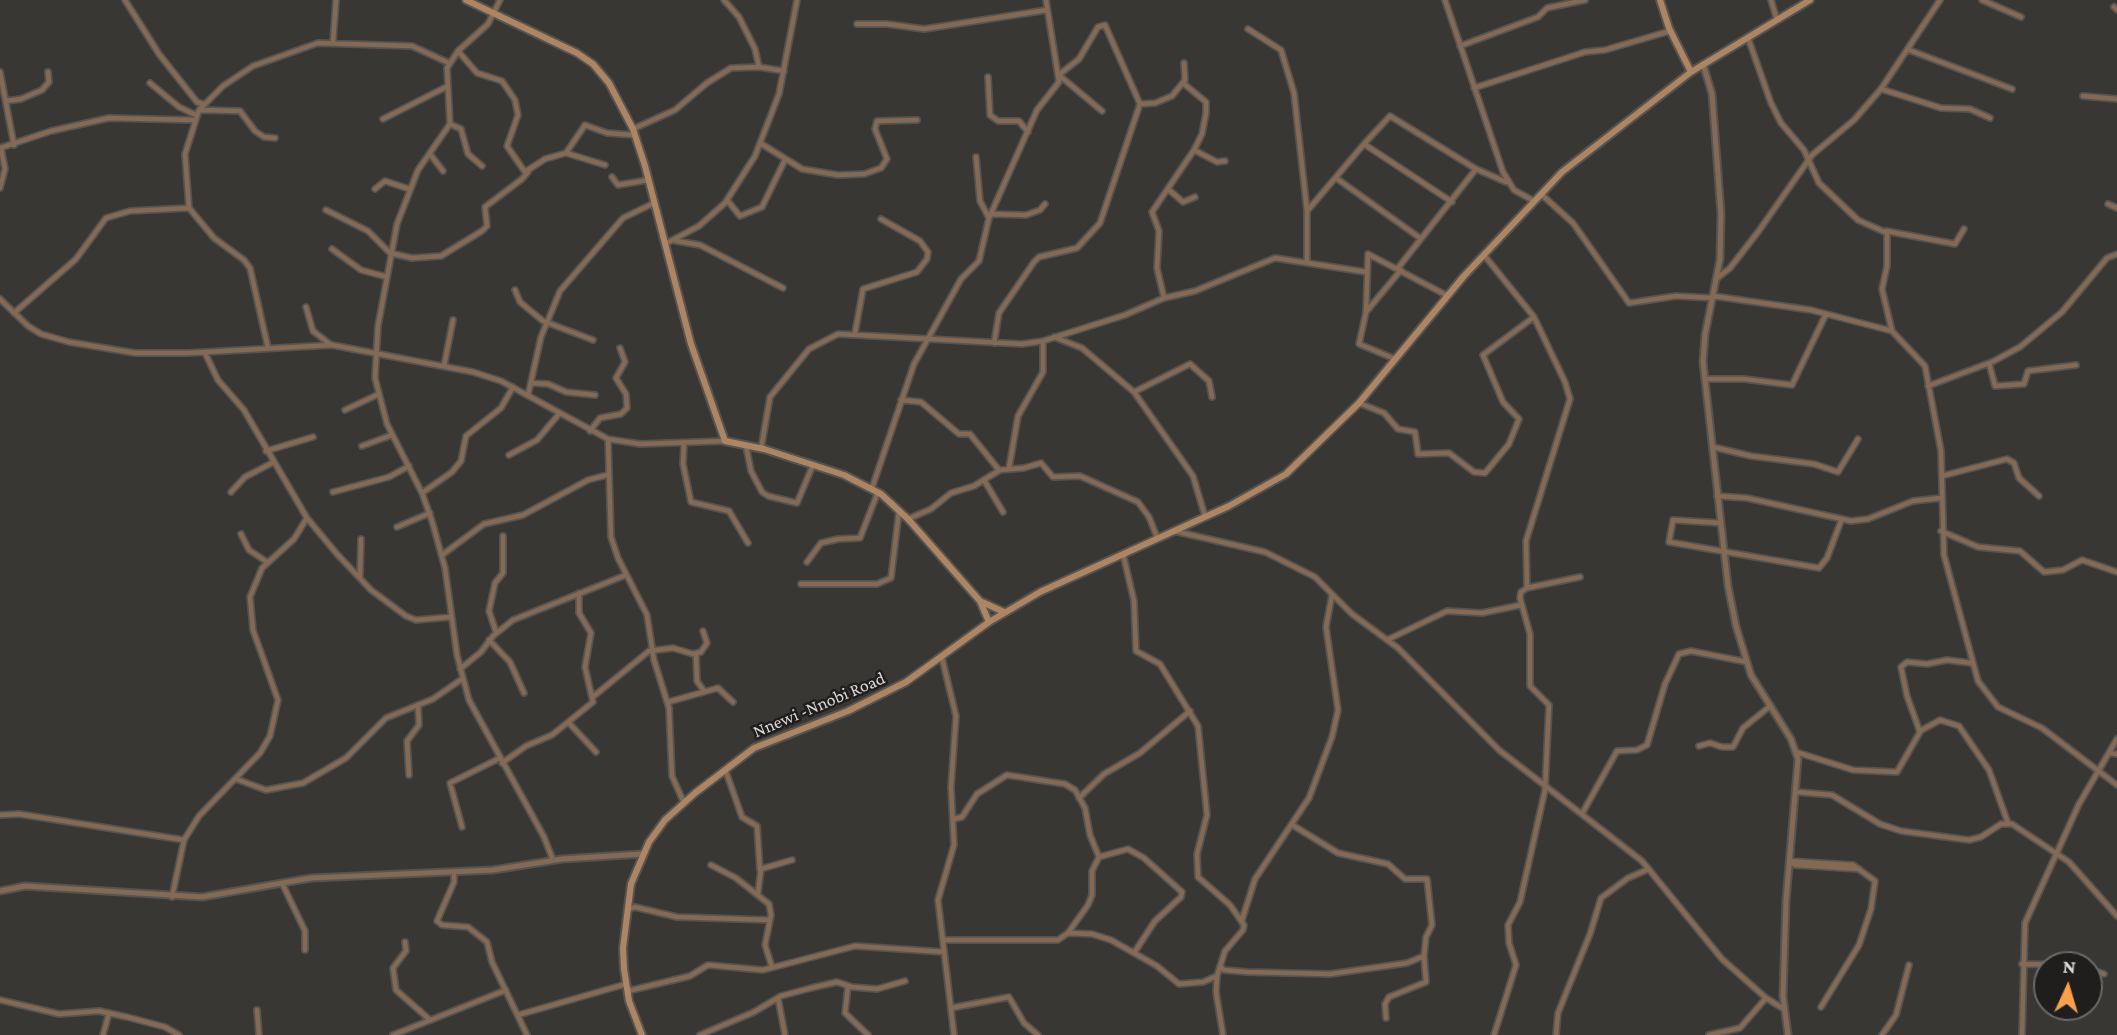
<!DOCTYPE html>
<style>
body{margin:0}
#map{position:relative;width:2117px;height:1035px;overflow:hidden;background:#393734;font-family:"Crimson Pro",serif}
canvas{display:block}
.north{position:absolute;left:2033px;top:951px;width:70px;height:70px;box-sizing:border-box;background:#201e1d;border:2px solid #6b6968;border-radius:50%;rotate:4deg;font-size:19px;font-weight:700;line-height:28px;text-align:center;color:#dbd9d8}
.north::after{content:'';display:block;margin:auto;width:24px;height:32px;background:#f9a04c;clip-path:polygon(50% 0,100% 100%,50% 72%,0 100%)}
</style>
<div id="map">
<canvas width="2117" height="1035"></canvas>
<div class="north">N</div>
</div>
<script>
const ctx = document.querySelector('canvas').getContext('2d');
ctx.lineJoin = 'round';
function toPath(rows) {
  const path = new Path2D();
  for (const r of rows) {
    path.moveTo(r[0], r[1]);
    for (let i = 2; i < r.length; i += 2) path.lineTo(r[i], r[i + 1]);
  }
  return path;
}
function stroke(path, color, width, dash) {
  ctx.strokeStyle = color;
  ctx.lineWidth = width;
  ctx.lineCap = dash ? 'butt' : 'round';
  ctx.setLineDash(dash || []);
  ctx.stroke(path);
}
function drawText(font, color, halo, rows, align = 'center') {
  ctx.font = font + ' "Crimson Pro",serif';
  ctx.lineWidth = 5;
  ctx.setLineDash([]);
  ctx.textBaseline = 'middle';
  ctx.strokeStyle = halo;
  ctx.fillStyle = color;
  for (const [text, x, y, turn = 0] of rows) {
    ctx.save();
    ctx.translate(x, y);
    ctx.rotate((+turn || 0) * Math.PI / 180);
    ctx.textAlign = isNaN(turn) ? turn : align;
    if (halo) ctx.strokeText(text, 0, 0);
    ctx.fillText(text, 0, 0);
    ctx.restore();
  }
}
const minor = toPath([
 [125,0,159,54,197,102,203,104],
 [500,0,488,24,458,51,447,68,450,124,418,170,397,224,378,326,375,378,387,424,422,493,432,521,445,568,457,655,469,700,544,837,553,860],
 [724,0,739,17,755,49,759,67],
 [1445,0,1503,172,1514,190,1534,201],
 [1771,0,1777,20],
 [1982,0,2021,17],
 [2114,7,2117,10],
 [857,24,887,24,924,29,1047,10],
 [1248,29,1281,50,1294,93,1307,211,1307,262],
 [1748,38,1771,103,1781,123,1804,150,1819,183,1858,220,1887,233,1887,266,1882,289,1892,331],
 [333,42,336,0],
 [1460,46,1538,17,1547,8,1585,0],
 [1909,50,2012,89],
 [458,51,477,73,502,81,515,100,518,115,507,146,525,172,545,159,566,153,585,125,607,133,634,135],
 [0,72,14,145],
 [1060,76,1102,111],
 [988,77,990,115,998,121,1019,121,1028,132],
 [150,83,179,107,196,115],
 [1474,88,1585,52,1605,50,1670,31],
 [1881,89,1941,108,1970,109,1990,118],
 [2083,96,2117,99],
 [6,101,21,99,42,90,49,82,48,72],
 [1140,104,1155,103,1172,96,1185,80,1184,63],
 [200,110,240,111,255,131,264,137,275,138],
 [383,119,448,86],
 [450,124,461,129,468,154,482,166],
 [633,129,675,110,707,83,731,68,759,67,784,71],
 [760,143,802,169,838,175,864,174,881,168,887,159,875,129,877,121,917,120],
 [1364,144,1390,116,1476,169,1506,182],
 [0,148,51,131,109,118,193,120],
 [1194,150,1217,162,1225,161],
 [566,153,605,165],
 [430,154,443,171],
 [976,157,980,201,989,218],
 [612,177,618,185,648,180],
 [1336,178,1420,238],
 [0,188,5,169,1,148],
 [375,189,385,181,409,189],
 [1168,189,1183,202,1195,197],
 [1541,194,1573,223,1629,303,1676,296,1713,298],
 [727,200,740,216,762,207,785,160],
 [2108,204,2117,208],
 [326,210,368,231,390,253,412,258,441,256,482,231,487,226,485,207,522,179,528,172],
 [1308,210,1364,144,1452,202],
 [990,214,1026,215,1040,210,1045,204],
 [1886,231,1955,244,1964,229],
 [676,241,700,245,783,288],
 [665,244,699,226,725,203,755,156,779,94,797,0],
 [332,249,361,270,387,277],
 [1484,255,1534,317,1565,382,1570,399,1526,541,1527,588,1521,592,1520,598,1530,634,1530,686,1549,705,1545,790,1520,902,1508,925,1509,943,1516,965,1494,1035],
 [1398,268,1476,169],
 [1716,279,1730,268,1758,232,1812,155,1854,120,1881,89,1940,0],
 [515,290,520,302,543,321,593,340],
 [1713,296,1811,310,1892,331,1925,366,1941,451,1944,555,1978,681,1998,707,2042,728,2117,785],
 [1164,298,1157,268,1159,231,1152,212,1194,150,1202,134,1206,113,1206,102,1183,83],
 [0,299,28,326,41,334,69,342,135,353,188,353,332,345,473,372,501,381,608,439,640,444,725,441],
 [306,307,313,331,331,345],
 [1366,312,1401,270],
 [14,313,76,259,106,218,130,211,189,208],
 [855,333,863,289,917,272,927,259,928,252,920,241,881,219],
 [1054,337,1082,348,1134,392,1193,476,1205,516],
 [994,343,999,313,1034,262,1039,257,1077,248,1100,223,1140,104,1105,25,1098,27,1079,59,1060,74],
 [268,348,250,268,244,260,214,238,189,208,185,154,199,110,223,86,253,66,318,43,412,46,449,63],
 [205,353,218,380,244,410,307,518,337,554,371,590,406,616,416,620,451,617],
 [1395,359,1359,344,1366,312,1368,254,1448,296],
 [1989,363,1995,386,2024,384,2028,371,2076,365],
 [444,366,453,320],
 [1705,379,1744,379,1792,385,1826,314],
 [531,383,548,384,566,392,595,395],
 [1928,386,1992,362,2020,347,2062,312,2107,258,2117,254],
 [1134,392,1190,364,1209,381,1212,397],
 [528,395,541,337,560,291,623,218,654,203],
 [901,400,921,402,959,434,970,434,999,470],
 [1359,403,1384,413,1398,429,1415,432,1418,454,1449,453,1474,472,1485,473,1509,444,1519,419,1503,402,1483,355,1534,317],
 [345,410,379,394],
 [590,431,600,418,621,414,627,408,626,394,616,378,625,362,620,348],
 [608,439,611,537,618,558,647,615,654,660,669,708,672,776,684,803],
 [684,444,683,464,691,502,729,511,748,543],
 [362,446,392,435],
 [746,446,751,471,762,492,768,496,797,503,813,465],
 [1713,447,1751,456,1814,464,1838,472,1858,439],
 [761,449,770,397,809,349,838,334,1022,344,1043,341,1125,315,1164,298,1195,291,1275,258,1366,272],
 [266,451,313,437],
 [509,455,537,440,559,414],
 [1009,468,1018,416,1043,372,1043,341],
 [1942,476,2007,459,2014,463,2019,478,2039,496],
 [984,480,1003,512],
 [872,488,914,364,961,279,979,261,989,218,1037,110,1059,82,1046,0],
 [231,492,245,477,272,463],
 [333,492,389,477,409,466],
 [422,493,452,472,461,461,466,436,501,408,513,387],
 [1717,496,1747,498,1851,521,1868,519,1913,501,1941,498],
 [908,519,931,509,951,493,974,486,1000,470,1024,468,1041,463,1053,477,1080,476,1138,502,1149,517,1157,537],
 [1720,523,1673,520,1669,542,1819,568,1827,558,1841,521],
 [397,527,430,513],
 [1174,531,1265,552,1315,577,1352,614,1398,648,1499,750,1642,861,1722,959,1766,998,1784,1009],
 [1941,531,1978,547,2020,551,2044,572,2063,570,2082,560,2117,572],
 [241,534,249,550,267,562],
 [1123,554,1134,601,1136,651,1160,664,1198,726,1207,815,1197,854,1198,877,1230,905,1244,925,1243,930,1225,951,1217,976,1216,992,1223,1035],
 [442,555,484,524,523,515,588,480,607,475],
 [807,562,821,543,838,539,860,538,878,492],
 [360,576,361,539],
 [801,584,877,584,891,578,899,511],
 [1527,588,1580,577],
 [496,632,489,611,495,583,503,573,503,536],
 [489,640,510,662,524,693],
 [1387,640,1447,611,1482,613,1521,605],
 [696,654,697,681,704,691],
 [942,658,956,716,951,787,954,845,938,900,954,1035],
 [460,669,481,652,493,636,513,620,626,575],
 [594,696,649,651,673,648,693,654,701,652,707,643,703,631],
 [668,702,718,688,733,702],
 [569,723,596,752],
 [1920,731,1940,720,1959,726,1989,770,2008,823],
 [1699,746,1710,743,1722,747,1733,747,1743,728,1769,707],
 [1796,752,1853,770,1897,772,1920,732,1907,696,1901,667,1907,662,1927,664,1947,660,1971,663],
 [2109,753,2117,754],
 [502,763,526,746,552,735,593,702,585,667,591,633,579,613,579,593],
 [725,769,742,817,757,826,760,870],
 [409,775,407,741,419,725,418,705],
 [236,779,266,790,303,783,346,758,386,718,433,699,462,679],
 [1797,792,1832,795,1880,824,1901,831,1969,840,1981,837,2001,824,2012,824,2069,862,2117,916],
 [1079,798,1104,774,1140,753,1190,711],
 [1583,812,1617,751,1637,750,1647,745,1665,684,1679,654,1691,651,1747,662],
 [0,815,19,814,184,840],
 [462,827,450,783,500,758],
 [1099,857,1128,849,1144,858,1182,892,1181,897,1155,921,1134,953],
 [1789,861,1853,865,1875,881,1871,909,1859,945,1821,1007],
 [1789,861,1795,865,1859,869],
 [711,865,736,878,769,904,771,915,765,945,772,967],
 [454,872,454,882,437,921,442,925,468,927,487,942,492,962,527,1035],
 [282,883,305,931,305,950],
 [758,893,761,869,792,860],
 [172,897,184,840,199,816,260,753,270,736,278,700,253,630,250,597,262,568,294,539,307,518],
 [627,910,635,907,677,917,770,920],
 [1242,920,1255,879,1309,798,1332,737,1338,710,1326,627,1332,595],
 [1068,933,1092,934,1111,940,1157,966,1179,984,1203,982,1217,976],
 [944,940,1058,940,1068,933,1088,905,1092,895,1092,871,1099,857,1090,835,1085,808,1075,790,1065,784,1007,775,977,794,962,817,954,819],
 [405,942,406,951,393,968,396,990,430,1020],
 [2022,964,2077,965],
 [1221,967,1224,970,1247,972,1330,974,1407,963,1424,956,1426,937,1432,925,1427,879,1405,879,1388,864,1338,853,1294,826],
 [2089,969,2104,974],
 [848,986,845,1013,868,1035],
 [628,991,690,976,708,965,763,970,855,946,944,952],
 [778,998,785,1035],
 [0,1000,59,1014,99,1011,127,1017,165,1027,179,1035],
 [951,1008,1009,997,1024,1023,1038,1035],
 [257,1010,259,1035],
 [518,1015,626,984],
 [1386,1018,1385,1004,1389,997,1426,982,1424,956],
 [103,1035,109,1013],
 [393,1035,506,990],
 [700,1035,754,1012,781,996,811,988,837,982,852,987,877,989,905,981],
 [1556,1035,1558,1013,1590,934,1601,898,1628,878,1649,869],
 [1709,1035,1740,1028,1766,998],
 [1882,1035,1896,1015,1909,965],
 [2022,1035,2025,923,2079,804,2117,739]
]);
const tertiary = toPath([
 [1703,64,1712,94,1721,214,1720,259,1705,335,1703,362,1728,586,1736,626,1751,675,1791,739,1798,759,1786,901,1783,996,1788,1035],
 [0,891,25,886,202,897,311,878,493,870,562,859,642,854]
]);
const secondary = toPath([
 [466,0,577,53,593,64,609,83,633,129,645,166,691,344,725,441,764,449,844,475,881,494,908,519,980,601,989,622],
 [1660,0,1669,28,1691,72],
 [980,601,1004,612],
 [642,1035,629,1001,624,969,623,948,631,884,649,842,665,820,695,793,754,748,848,711,906,682,989,622,1040,592,1229,506,1286,474,1359,403,1464,276,1562,172,1691,72,1810,0]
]);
stroke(minor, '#565452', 8);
stroke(tertiary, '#565452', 9);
stroke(secondary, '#565452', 10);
stroke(minor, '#846a54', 4.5);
stroke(tertiary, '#846a54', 5);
stroke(secondary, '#ae8562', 6);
drawText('18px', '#dbd9d8', '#201e1d', [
 ["Nnewi -Nnobi Road",819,705,-23]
]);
</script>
